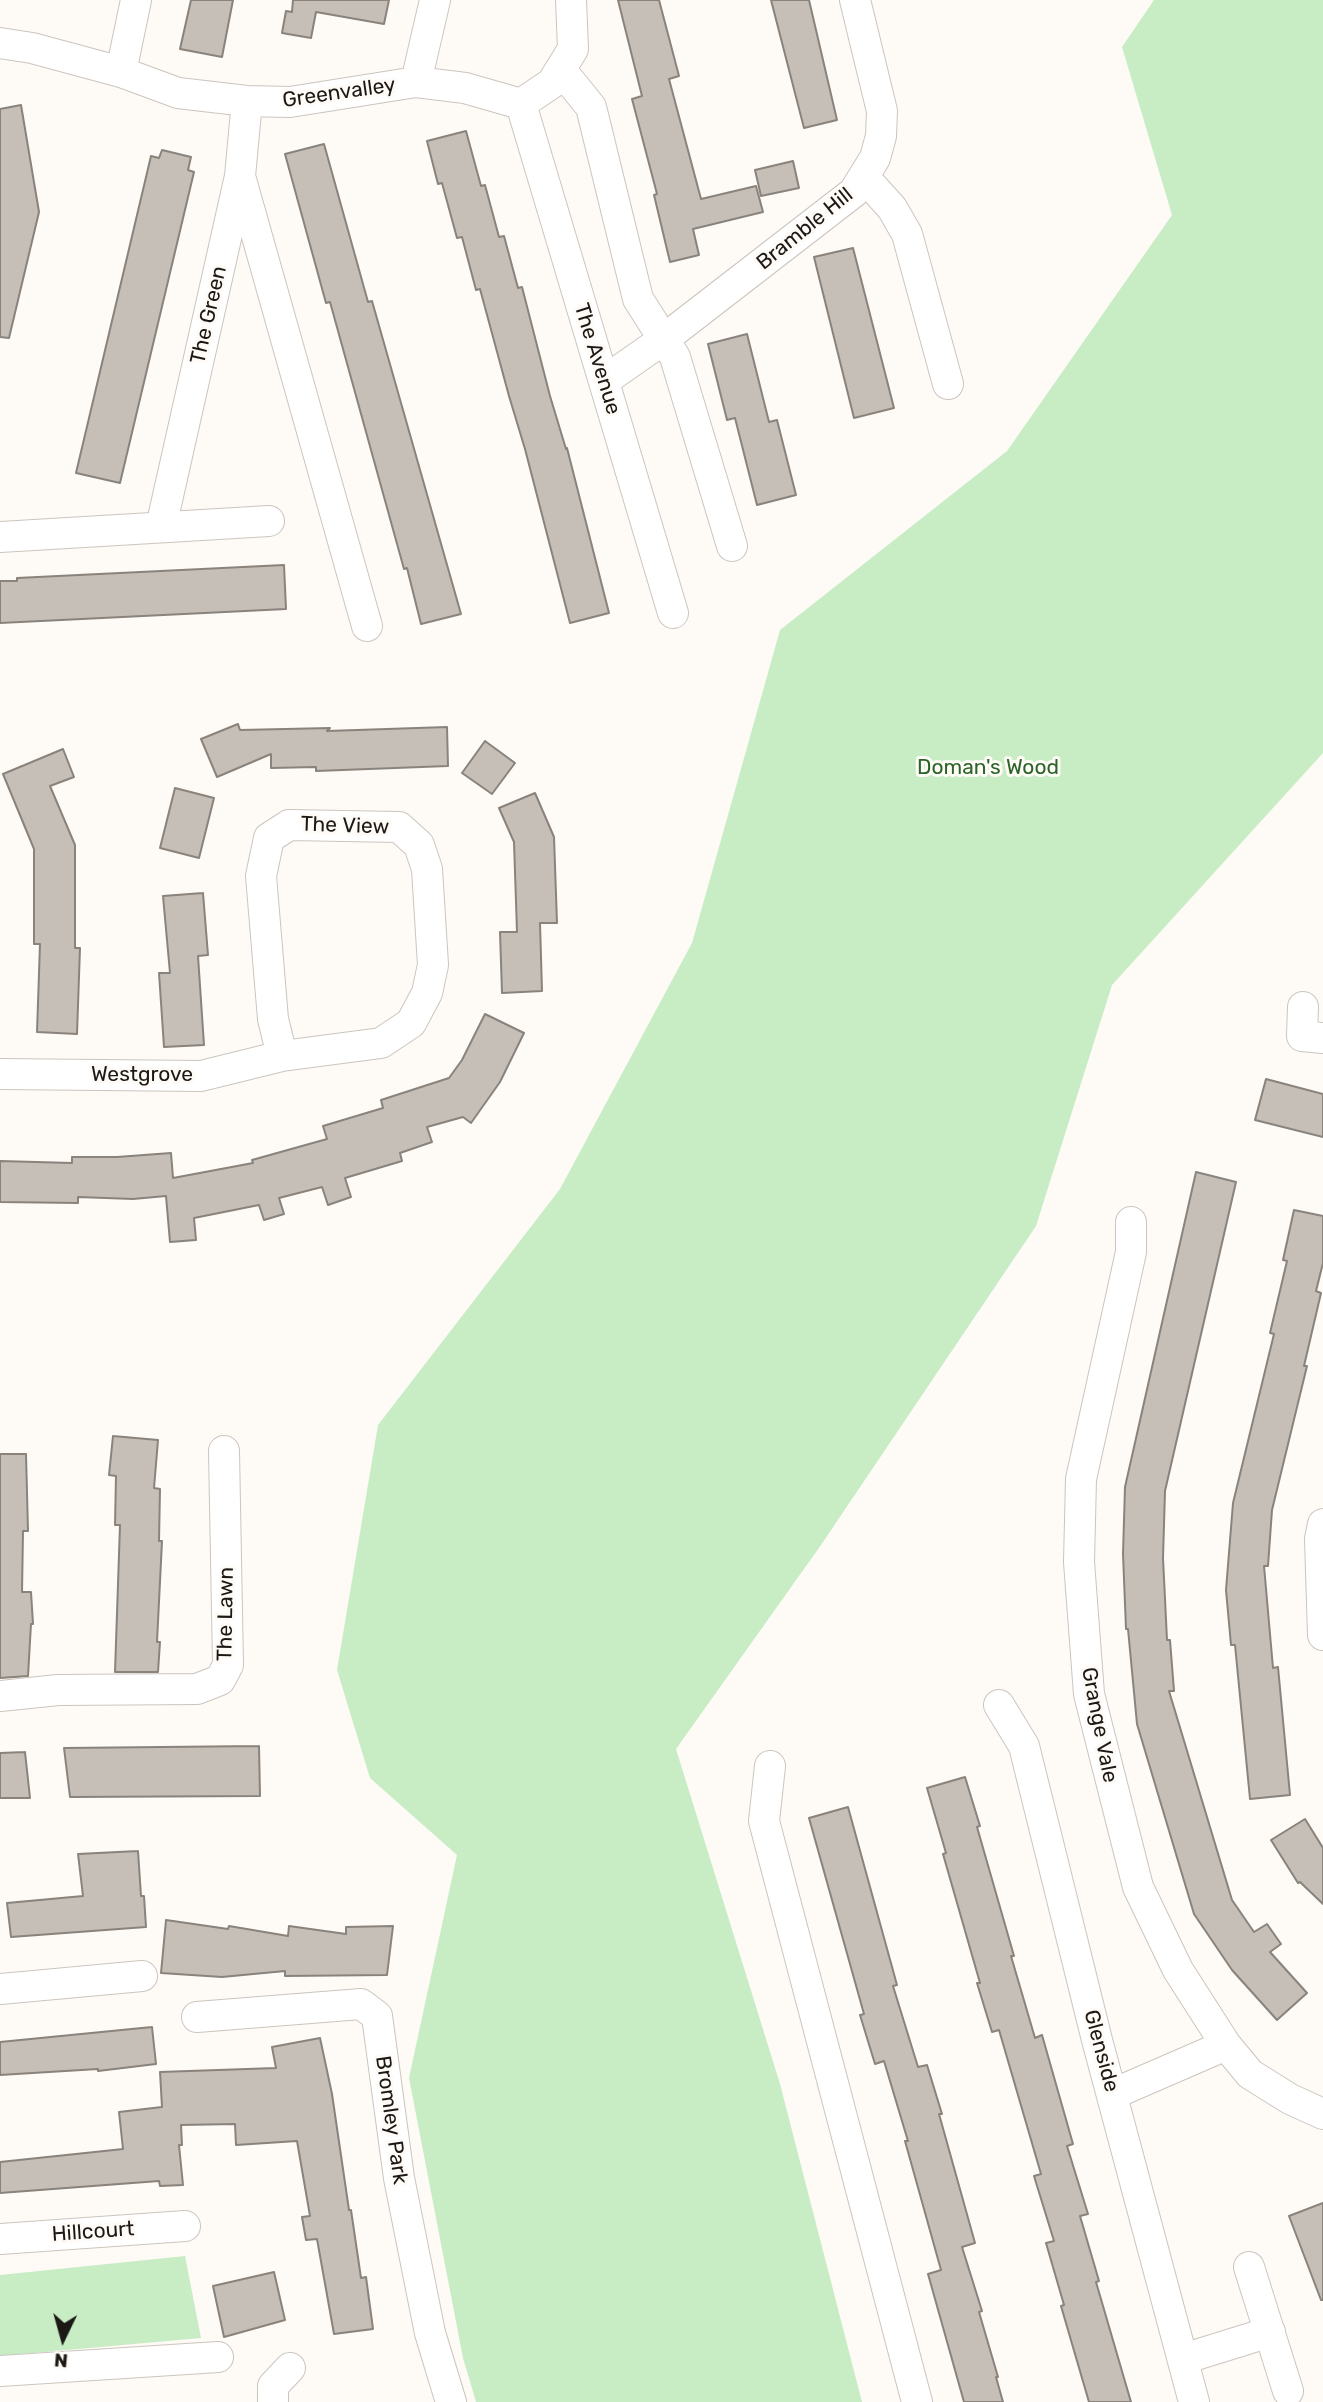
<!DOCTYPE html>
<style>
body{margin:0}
#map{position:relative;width:1323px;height:2402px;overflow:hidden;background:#fefaf6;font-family:Rubik,sans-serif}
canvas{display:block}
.north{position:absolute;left:28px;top:2304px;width:70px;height:70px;-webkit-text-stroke:5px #fefaf6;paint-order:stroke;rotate:185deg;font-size:19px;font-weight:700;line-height:28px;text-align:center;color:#1b1816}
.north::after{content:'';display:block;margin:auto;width:24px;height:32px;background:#1b1816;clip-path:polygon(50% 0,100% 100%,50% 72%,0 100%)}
</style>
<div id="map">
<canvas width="1323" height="2402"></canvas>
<div class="north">N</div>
</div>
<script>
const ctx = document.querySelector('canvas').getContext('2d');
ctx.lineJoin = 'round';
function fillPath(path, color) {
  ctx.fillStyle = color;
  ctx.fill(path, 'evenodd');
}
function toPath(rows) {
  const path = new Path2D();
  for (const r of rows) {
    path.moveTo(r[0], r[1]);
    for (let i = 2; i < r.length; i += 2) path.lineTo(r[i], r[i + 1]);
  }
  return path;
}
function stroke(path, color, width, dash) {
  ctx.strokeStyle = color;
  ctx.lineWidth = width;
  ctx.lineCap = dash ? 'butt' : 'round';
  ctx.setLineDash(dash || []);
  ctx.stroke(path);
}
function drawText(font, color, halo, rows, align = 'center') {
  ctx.font = font + ' Rubik,sans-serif';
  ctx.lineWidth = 6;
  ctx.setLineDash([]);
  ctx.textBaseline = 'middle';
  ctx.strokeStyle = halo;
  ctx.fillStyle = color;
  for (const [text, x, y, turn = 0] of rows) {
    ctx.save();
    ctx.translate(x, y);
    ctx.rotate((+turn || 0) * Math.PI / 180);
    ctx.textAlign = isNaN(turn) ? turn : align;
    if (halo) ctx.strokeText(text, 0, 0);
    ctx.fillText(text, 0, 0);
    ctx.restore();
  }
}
fillPath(toPath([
 [1154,0,1323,0,1323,753,1112,985,1036,1226,821,1545,676,1749,780,2084,862,2402,476,2402,463,2358,409,2078,457,1855,370,1778,337,1670,378,1425,560,1189,692,943,780,630,1007,451,1172,215,1122,47],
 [185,2256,201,2338,0,2356,0,2275]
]), '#c8edc5');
const building = toPath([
 [191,0,233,0,222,57,180,49,191,0],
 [293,0,389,0,384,24,316,12,311,38,282,33,286,11,292,12,293,0],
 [618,0,659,0,679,76,669,79,701,199,756,186,763,212,693,229,699,255,670,262,654,195,657,194,632,99,642,96,618,0],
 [771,0,809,0,837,120,804,128,771,0],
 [21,105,39,212,9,338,0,337,0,109,21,105],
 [466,131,481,186,485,185,499,237,504,236,518,288,522,287,550,396,566,449,567,448,609,613,570,623,525,449,509,396,480,289,476,290,462,237,457,238,442,183,438,184,427,141,466,131],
 [324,144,368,302,372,301,461,614,421,624,407,568,404,569,330,302,326,303,285,154,324,144],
 [162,150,191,157,188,170,194,172,120,483,76,473,151,156,159,158,162,150],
 [793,161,799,188,761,196,755,170,793,161],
 [853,248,894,408,854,418,814,257,853,248],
 [747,334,769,422,777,420,796,495,757,505,735,418,727,420,708,344,747,334],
 [284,565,286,609,0,623,0,581,17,581,17,578,284,565],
 [238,724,240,730,330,728,327,731,447,727,448,766,316,771,316,767,271,768,271,754,217,777,201,739,238,724],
 [485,741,515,763,492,794,462,773,485,741],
 [63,749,74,777,50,786,75,845,75,948,80,948,77,1034,37,1032,40,944,34,944,34,849,3,774,63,749],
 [175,788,214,798,199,858,160,848,175,788],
 [535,793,554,837,557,923,540,923,542,991,502,993,500,932,517,932,514,842,499,808,535,793],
 [203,893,208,955,198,956,204,1045,164,1047,159,973,170,973,163,896,203,893],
 [485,1014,524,1033,500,1082,471,1123,463,1117,427,1127,432,1142,400,1153,402,1161,345,1178,351,1197,328,1205,322,1187,279,1198,284,1214,264,1220,259,1205,194,1218,196,1240,170,1242,166,1196,133,1199,78,1197,78,1203,0,1202,0,1161,72,1163,72,1157,117,1157,171,1153,173,1178,253,1163,252,1160,327,1139,323,1126,383,1108,381,1100,449,1078,462,1060,485,1014],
 [1266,1079,1323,1094,1323,1137,1255,1120,1266,1079],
 [1196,1172,1236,1182,1165,1491,1163,1558,1167,1640,1170,1640,1174,1691,1169,1691,1232,1900,1254,1932,1267,1924,1281,1944,1270,1952,1307,1993,1277,2020,1232,1970,1194,1914,1137,1724,1128,1629,1126,1629,1123,1554,1125,1487,1196,1172],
 [1294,1210,1323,1216,1323,1263,1316,1291,1321,1293,1304,1366,1307,1366,1272,1510,1268,1566,1264,1566,1273,1668,1278,1667,1290,1795,1250,1799,1235,1645,1231,1645,1226,1590,1233,1503,1274,1334,1270,1333,1287,1261,1283,1260,1294,1210],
 [113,1436,158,1440,154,1488,160,1489,159,1541,162,1541,157,1642,160,1642,158,1672,115,1672,120,1525,115,1525,116,1476,109,1475,113,1436],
 [0,1454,26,1454,28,1531,23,1531,22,1592,31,1592,33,1624,31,1624,28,1676,0,1678,0,1454],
 [259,1746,260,1796,70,1797,64,1748,259,1746],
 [25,1752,30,1798,0,1798,0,1753,25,1752],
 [965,1777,980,1826,977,1827,1014,1956,1011,1956,1035,2038,1042,2035,1073,2144,1067,2146,1088,2214,1080,2216,1099,2281,1096,2282,1131,2402,1089,2402,1061,2306,1064,2305,1046,2243,1054,2241,1034,2176,1041,2174,999,2030,992,2032,977,1983,980,1983,943,1854,946,1853,927,1788,965,1777],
 [848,1807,897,1985,893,1986,918,2067,927,2065,942,2114,939,2114,975,2243,962,2247,982,2311,979,2312,998,2377,996,2377,1003,2402,964,2402,928,2274,941,2270,905,2141,908,2141,884,2061,875,2064,860,2015,864,2014,809,1818,848,1807],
 [1305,1819,1323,1848,1323,1904,1300,1882,1298,1883,1271,1840,1305,1819],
 [138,1851,141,1896,144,1896,146,1927,11,1937,7,1903,83,1896,78,1854,138,1851],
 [166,1920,228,1929,229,1926,288,1936,289,1926,346,1934,346,1927,393,1926,387,1975,285,1976,285,1971,222,1977,161,1973,166,1920],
 [152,2027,156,2064,98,2071,98,2069,0,2075,0,2042,152,2027],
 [320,2038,332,2094,349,2210,351,2210,361,2278,366,2277,373,2329,334,2334,317,2239,306,2240,302,2217,310,2216,297,2141,236,2145,235,2124,181,2125,182,2145,179,2145,183,2185,160,2186,159,2181,0,2193,0,2162,123,2149,119,2112,162,2107,160,2072,276,2068,272,2047,320,2038],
 [1323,2203,1323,2300,1321,2300,1289,2216,1323,2203],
 [274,2272,285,2320,224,2337,213,2286,274,2272]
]);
fillPath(building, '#c6bfb8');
stroke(building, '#89837c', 2);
const street = toPath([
 [0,43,32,48,121,72,178,93,247,101,290,102,416,82,465,88,521,104,552,83,573,49,571,0],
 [561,70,591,107,638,299,675,357,732,546],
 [121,72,136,0],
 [416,82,435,0],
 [521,104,673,613],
 [240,176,367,626],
 [864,177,892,208,907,234,948,384],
 [604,381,664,339,854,192,875,158,881,136,882,111,855,0],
 [161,527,240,176,247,101],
 [0,537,269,521],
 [289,825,399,827,419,845,427,869,433,965,427,993,411,1023,381,1043,282,1056,273,1019,261,876,269,838,289,825],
 [1303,1007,1302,1036,1323,1038],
 [0,1074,201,1076,282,1056],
 [1131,1222,1131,1252,1081,1479,1079,1562,1089,1694,1138,1887,1178,1970,1226,2045,1250,2074,1290,2099,1323,2114],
 [1323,1524,1320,1539,1323,1635],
 [0,1696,58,1690,197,1689,220,1680,228,1665,224,1451],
 [999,1705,1024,1746,1097,2040,1194,2402],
 [770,1766,764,1821,917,2402],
 [0,1989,142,1976],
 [197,2017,361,2004,377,2016,399,2178,430,2333,451,2402],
 [1113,2094,1226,2045],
 [0,2239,185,2226],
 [1249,2267,1288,2391],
 [1183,2359,1270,2332],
 [0,2371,218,2357],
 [273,2402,273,2386,290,2368]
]);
stroke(street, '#ccc5be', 32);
stroke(street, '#fff', 30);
drawText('21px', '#1b1816', '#fefaf6', [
 ["Greenvalley",339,93,-8],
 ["Bramble Hill",805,229,-39],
 ["The Green",209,315,-77],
 ["The Avenue",597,359,73],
 ["The View",345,826,2],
 ["Westgrove",142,1075],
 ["The Lawn",226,1614,-89],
 ["Grange Vale",1099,1725,79],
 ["Glenside",1101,2051,75],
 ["Bromley Park",391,2120,82],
 ["Hillcourt",93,2232,-4]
]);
drawText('21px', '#2b6429', '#fefaf6', [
 ["Doman's Wood",988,768]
]);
</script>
